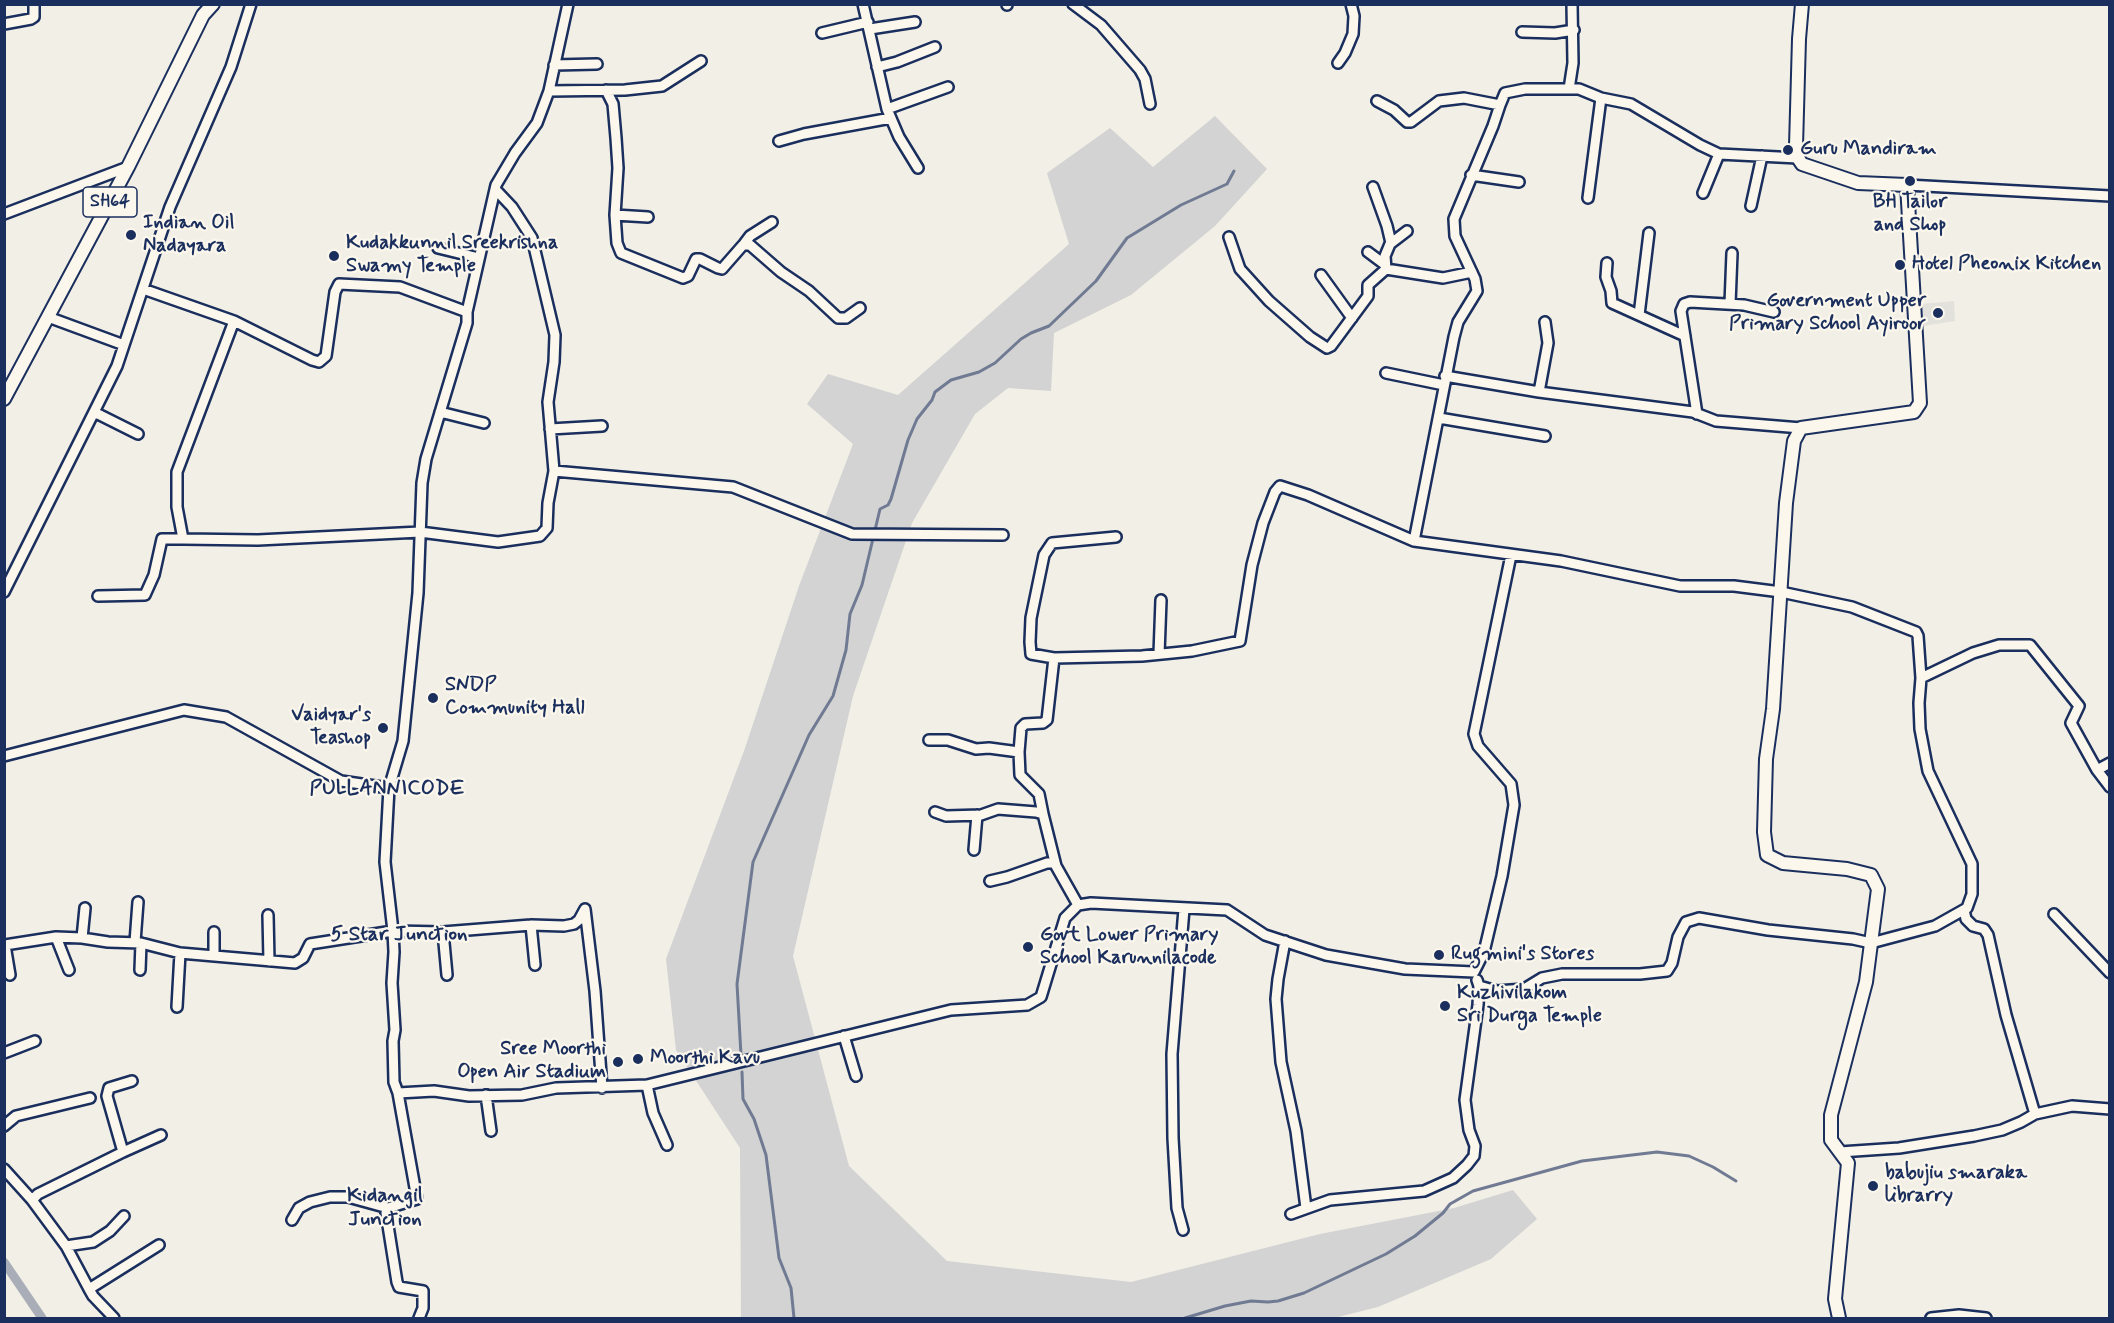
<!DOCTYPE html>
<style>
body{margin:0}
#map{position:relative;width:2114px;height:1323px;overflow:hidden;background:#f2efe6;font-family:Mynerve,sans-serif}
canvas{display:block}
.frame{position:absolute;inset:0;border:6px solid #1b2f5e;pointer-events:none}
</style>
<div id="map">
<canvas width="2114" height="1323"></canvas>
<div class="frame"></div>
</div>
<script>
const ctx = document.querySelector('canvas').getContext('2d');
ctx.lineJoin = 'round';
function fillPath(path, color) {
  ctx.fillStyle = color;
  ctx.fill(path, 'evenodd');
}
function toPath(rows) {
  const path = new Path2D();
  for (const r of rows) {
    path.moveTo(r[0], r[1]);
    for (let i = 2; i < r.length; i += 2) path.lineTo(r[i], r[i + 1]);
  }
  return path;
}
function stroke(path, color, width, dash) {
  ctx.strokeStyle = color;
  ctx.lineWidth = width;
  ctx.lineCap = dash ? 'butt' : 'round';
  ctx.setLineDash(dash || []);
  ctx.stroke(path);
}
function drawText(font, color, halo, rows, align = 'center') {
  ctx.font = font + ' Mynerve,sans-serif';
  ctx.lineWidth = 4.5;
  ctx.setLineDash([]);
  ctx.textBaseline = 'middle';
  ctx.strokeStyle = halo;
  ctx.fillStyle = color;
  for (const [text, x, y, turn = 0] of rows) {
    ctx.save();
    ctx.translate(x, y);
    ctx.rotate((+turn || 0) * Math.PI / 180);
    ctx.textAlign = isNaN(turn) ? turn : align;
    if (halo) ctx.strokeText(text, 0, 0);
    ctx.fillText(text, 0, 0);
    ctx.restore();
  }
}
fillPath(toPath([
 [1954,301,1955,321,1923,326,1920,304]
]), '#e2e1dc');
fillPath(toPath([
 [1215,116,1267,169,1215,226,1131,295,1054,333,1051,391,1008,388,975,414,912,523,853,696,793,956,849,1166,947,1261,1131,1282,1320,1234,1454,1208,1513,1190,1537,1219,1491,1259,1378,1307,1334,1318,741,1318,740,1148,676,1050,666,959,744,751,799,586,853,444,807,404,828,374,898,395,1069,244,1047,173,1110,128,1153,167]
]), '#d2d3d2');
stroke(toPath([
 [741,1055,737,984,753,862,809,735,833,696,846,650,850,614,862,585,880,509,888,505,891,499,908,440,917,419,932,400,935,392,951,380,979,372,995,363,1021,339,1031,333,1049,326,1096,281,1127,238,1181,205,1227,184,1234,171],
 [742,1072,743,1099,754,1119,766,1155,779,1258,791,1288,794,1318],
 [1185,1318,1225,1306,1251,1301,1268,1302,1278,1301,1304,1293,1386,1254,1415,1236,1443,1213,1450,1204,1473,1191,1582,1161,1657,1152,1689,1156,1713,1167,1736,1181]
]), '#707b93', 3);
stroke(toPath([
 [4,1262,42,1318]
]), '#a9adb7', 9);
const minor = toPath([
 [568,4,549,91,537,123,515,153,496,185,467,312,467,323,426,459,422,483,418,593,403,741,389,788,385,862,393,931,394,952,392,983,395,1030,393,1041,394,1082,398,1093,434,1091,469,1096,522,1095,556,1088,647,1085,951,1010,1027,1005,1041,997,1065,918,1078,905,1091,903,1227,910,1265,935,1326,955,1405,969,1474,972,1484,952,1502,876,1514,805,1511,784,1478,746,1474,734,1511,555],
 [863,4,887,109,899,137,918,168],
 [1007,4,1007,5],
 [1073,4,1101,25,1140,70,1145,79,1150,104],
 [4,24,31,19,34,17,34,4],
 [870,29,915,22],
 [1522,32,1555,33,1574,30],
 [822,33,868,22],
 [1338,63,1345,53,1353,34,1354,16,1351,4],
 [554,65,597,64],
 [877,67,897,62,935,47],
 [1569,89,1573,63,1572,4],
 [606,90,613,104,616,138,618,168,615,215,617,243,621,253,683,278,688,276,696,259,700,259,718,268,722,269,743,245,750,245,781,272,809,291,838,318,846,318,860,308],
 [549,91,625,90,662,86,701,61],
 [1377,101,1394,110,1407,122,1411,122,1439,101,1464,98,1500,105,1505,93,1525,89,1579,89,1601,98,1631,104,1700,145,1719,154,1798,158],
 [887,109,948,87],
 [779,141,804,134,891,118],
 [1471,175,1519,182],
 [1907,185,2110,196],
 [1373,187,1387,226,1391,243],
 [1703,193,1719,154],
 [1588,198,1601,98],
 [1751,206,1762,156],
 [4,214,128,167],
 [615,215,648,217],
 [1229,237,1240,269,1269,301,1310,337,1327,348,1331,346,1368,296,1368,285,1386,269,1443,278,1472,272],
 [744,244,750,236,772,222],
 [438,248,479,258],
 [1368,252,1384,264],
 [1607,263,1606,277,1611,291,1612,303,1685,336],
 [1386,269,1385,256,1390,244,1407,231],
 [1321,275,1352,318],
 [143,289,234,321,312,360,319,362,326,356,335,292,339,284,400,287,467,312],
 [1730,304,1732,253],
 [1639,315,1649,233],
 [48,317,124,345],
 [234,321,177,472,177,507,183,539,258,540,420,532,498,542,540,536,547,528,548,503,554,471,548,402,554,362,555,335,532,238,512,207,495,189],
 [1386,373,1444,385],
 [1445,376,1539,392,1693,412,1716,421,1801,428],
 [1539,392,1548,343,1545,322],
 [94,412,138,434],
 [440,412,484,423],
 [1697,414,1681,311,1684,304,1690,302,1744,305,1774,312],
 [1439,418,1545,436],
 [550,429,602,426],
 [554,471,733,487,852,534,1003,535],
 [1116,537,1052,543,1044,555,1031,618,1030,642,1031,654,1054,658,1142,656,1192,651,1240,641,1252,565,1263,523,1275,492,1280,486,1308,495,1414,541,1561,561,1680,586,1734,586,1781,592,1852,607,1916,632,1918,636,1921,678,1919,703,1920,729,1928,771,1972,864,1972,894,1967,908,1935,926,1871,943,1853,939,1768,930,1699,918,1686,922,1678,937,1672,963,1667,971,1640,974,1562,974,1542,978,1524,989,1497,991,1479,986],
 [1414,541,1454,337,1458,322,1477,291,1475,279,1455,236,1454,219,1493,126,1500,105],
 [4,592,117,366,170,207,231,67,251,4],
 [98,596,145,595,154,575,162,539,183,539],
 [1159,654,1161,600],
 [1921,678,1973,653,1999,645,2030,645,2079,706,2071,723,2097,770,2110,787],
 [929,740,948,740,976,749,989,748,1019,752],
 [4,756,184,710,226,717,341,781,389,788],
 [2097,770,2110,763],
 [935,812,946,816,981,815,998,809,1036,812,1043,814,1056,866,1078,905],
 [1043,814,1039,794,1020,775,1019,752,1021,728,1025,724,1043,723,1047,720,1054,658],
 [974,850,977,815],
 [990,881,1007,877,1047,863,1055,863],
 [85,908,82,938,108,942,141,943],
 [1964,910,1966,919,1973,926,1984,929,1988,935,2006,1015,2035,1114],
 [2054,914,2110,973],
 [268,915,269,961],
 [531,925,535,965],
 [443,932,447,975],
 [56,937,69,970],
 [1285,941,1278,979,1276,999,1281,1062,1296,1131,1306,1208],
 [135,942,138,902],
 [214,955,214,932],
 [140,970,141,943,180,953,295,963,303,958,310,944,393,931,443,932,531,925,564,926,574,924,579,920,585,909,595,991,602,1088],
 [10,975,5,945,56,937,82,938],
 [177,1007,180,953],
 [844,1036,856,1076],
 [4,1053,35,1041],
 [647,1085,653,1113,667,1145],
 [486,1095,491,1131],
 [4,1126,16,1116,90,1098],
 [123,1152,161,1135],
 [1840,1152,1899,1148,1974,1136,2002,1130,2021,1122,2035,1114,2072,1106,2110,1109],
 [4,1169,32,1200],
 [388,1208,386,1213,397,1282,399,1287,423,1291,423,1308,419,1318],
 [1291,1214,1330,1200,1424,1191,1453,1178,1467,1165,1474,1156,1475,1146,1469,1130,1465,1100,1478,1005,1479,986,1477,980],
 [292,1220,299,1208,310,1202,330,1197,348,1197,388,1208,417,1199,398,1093],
 [1183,1230,1177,1208,1173,1138,1172,1054,1184,909],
 [66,1246,32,1200,38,1194,123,1152,107,1096,109,1088,132,1081],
 [89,1289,66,1246,93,1242,110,1231,124,1216],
 [114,1318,93,1296,89,1289,159,1245],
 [1931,1318,1959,1315,1986,1318]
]);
const major = toPath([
 [1802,4,1799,39,1796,146,1798,158,1802,164,1858,183,1907,185,1920,403,1914,412,1801,428,1794,441,1786,503,1773,709,1766,759,1764,832,1767,855,1783,863,1847,869,1871,875,1878,889,1866,982,1831,1115,1831,1140,1848,1163,1835,1299,1839,1318],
 [4,399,128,167,203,15,213,4]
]);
stroke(minor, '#1b2f5e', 14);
stroke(major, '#1b2f5e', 16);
stroke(minor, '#fbf7ec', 9);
stroke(major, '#fbf7ec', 12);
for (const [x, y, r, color] of [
 [1788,150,6,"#1b2f5e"],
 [1910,181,6,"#1b2f5e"],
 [131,235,6,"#1b2f5e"],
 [334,256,6,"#1b2f5e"],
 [1900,265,6,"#1b2f5e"],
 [1938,313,6,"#1b2f5e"],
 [433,698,6,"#1b2f5e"],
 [383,728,6,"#1b2f5e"],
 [1028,947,6,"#1b2f5e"],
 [1439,955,6,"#1b2f5e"],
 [1445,1006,6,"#1b2f5e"],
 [638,1059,6,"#1b2f5e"],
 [618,1062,6,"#1b2f5e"],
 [1873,1186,6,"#1b2f5e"]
]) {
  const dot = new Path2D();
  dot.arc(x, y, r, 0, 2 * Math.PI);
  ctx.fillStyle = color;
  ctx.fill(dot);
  stroke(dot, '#fbf7ec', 2);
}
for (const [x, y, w] of [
 [110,202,54]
]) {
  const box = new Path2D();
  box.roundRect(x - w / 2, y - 15, w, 30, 4.5);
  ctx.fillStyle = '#fbf7ec';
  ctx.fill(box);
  stroke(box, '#1b2f5e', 1.5);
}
drawText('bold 18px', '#1b2f5e', null, [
 ["SH64",110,202]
]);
drawText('bold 20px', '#1b2f5e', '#fbf7ec', [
 ["Guru Mandiram",1800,150],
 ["BH Tailor",1910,203,"center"],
 ["and Shop",1910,226,"center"],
 ["Indian Oil",143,224],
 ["Nadayara",143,247],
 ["Kudakkunnil Sreekrishna",346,244],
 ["Swamy Temple",346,267],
 ["Hotel Pheonix Kitchen",1912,265],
 ["Government Upper",1926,302,"right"],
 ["Primary School Ayiroor",1926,325,"right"],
 ["SNDP",445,686],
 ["Community Hall",445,709],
 ["Vaidyar's",371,716,"right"],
 ["Teashop",371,739,"right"],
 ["Govt Lower Primary",1040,936],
 ["School Karunnilacode",1040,959],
 ["Rugmini's Stores",1451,955],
 ["Kuzhivilakom",1457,994],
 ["Sri Durga Temple",1457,1017],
 ["Sree Moorthi",606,1050,"right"],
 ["Open Air Stadium",606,1073,"right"],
 ["Moorthi Kavu",650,1059],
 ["babujiu smaraka",1885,1174],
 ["librarry",1885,1197]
], 'left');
drawText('bold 21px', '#1b2f5e', '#fbf7ec', [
 ["PULLANNICODE",387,790],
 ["5 Star Junction",399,936],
 ["Kidangil",385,1197],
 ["Junction",385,1221]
]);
</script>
